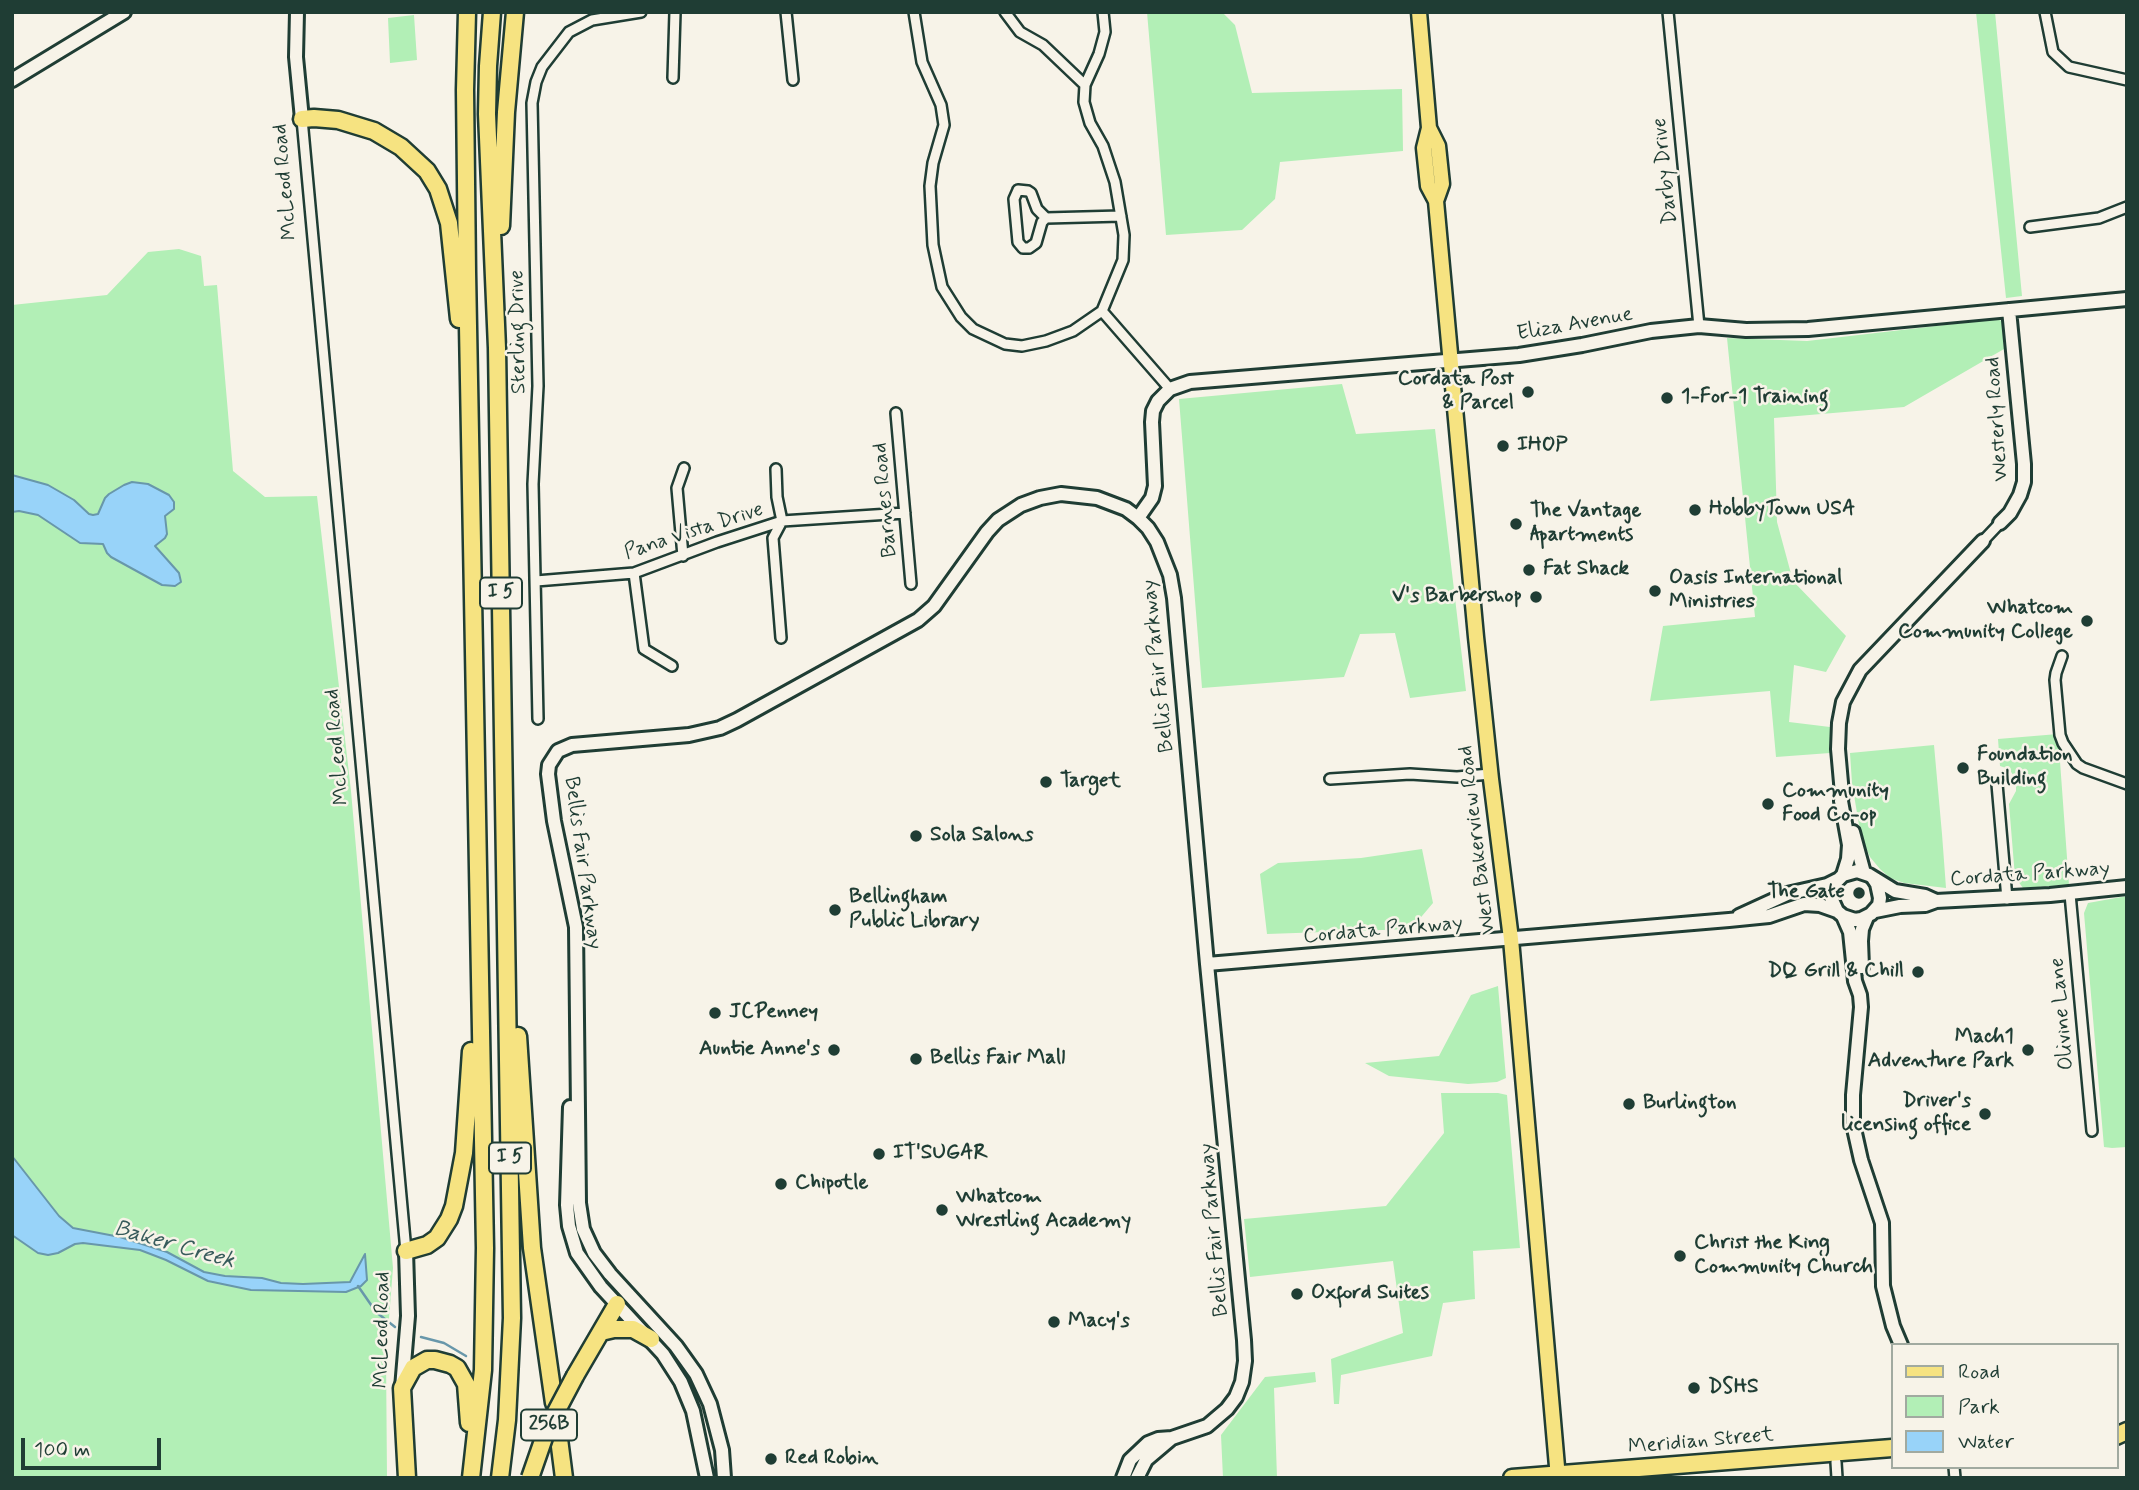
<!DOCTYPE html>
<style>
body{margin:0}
#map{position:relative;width:2139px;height:1490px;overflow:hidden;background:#f7f3e8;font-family:Mynerve,sans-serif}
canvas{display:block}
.frame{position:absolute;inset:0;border:14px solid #1f3d34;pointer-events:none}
.legend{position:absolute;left:1891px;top:1343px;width:228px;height:126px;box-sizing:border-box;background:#f7f3e8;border:2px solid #a1aaa0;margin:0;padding:9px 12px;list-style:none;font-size:21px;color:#1f3d34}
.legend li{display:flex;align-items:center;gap:14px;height:35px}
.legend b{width:35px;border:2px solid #a1aaa0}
.scale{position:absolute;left:21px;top:1438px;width:140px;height:32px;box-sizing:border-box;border:4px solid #1f3d34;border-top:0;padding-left:9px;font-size:21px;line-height:24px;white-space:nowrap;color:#1f3d34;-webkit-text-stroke:5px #f7f3e8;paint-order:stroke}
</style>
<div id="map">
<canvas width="2139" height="1490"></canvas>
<div class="frame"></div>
<ul class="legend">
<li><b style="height:9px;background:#f6e381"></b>Road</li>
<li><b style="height:19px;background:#b2efb6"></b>Park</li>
<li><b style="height:19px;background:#98d3f9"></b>Water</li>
</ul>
<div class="scale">100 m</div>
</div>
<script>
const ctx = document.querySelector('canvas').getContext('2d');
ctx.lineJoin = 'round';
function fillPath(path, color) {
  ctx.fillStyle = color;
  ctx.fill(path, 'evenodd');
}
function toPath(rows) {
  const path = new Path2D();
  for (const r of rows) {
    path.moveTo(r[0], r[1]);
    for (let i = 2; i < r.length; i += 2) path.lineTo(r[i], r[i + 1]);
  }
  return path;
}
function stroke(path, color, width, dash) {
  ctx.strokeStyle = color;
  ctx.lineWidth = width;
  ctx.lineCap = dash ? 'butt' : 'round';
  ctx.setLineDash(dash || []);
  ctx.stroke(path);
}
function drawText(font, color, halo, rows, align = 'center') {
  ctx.font = font + ' Mynerve,sans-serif';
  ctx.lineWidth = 5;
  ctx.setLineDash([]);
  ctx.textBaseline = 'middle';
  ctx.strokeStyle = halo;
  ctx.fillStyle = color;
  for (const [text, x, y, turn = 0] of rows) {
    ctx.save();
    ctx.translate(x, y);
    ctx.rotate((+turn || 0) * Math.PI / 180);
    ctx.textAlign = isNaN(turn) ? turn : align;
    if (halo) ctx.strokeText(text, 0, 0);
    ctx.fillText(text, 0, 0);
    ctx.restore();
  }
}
fillPath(toPath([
 [1147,12,1222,12,1235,25,1252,93,1402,89,1403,151,1280,162,1275,199,1242,230,1166,235],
 [1976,12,1995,12,2022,296,2006,298],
 [414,15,417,60,390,63,388,18],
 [179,249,201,256,204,286,217,285,233,471,265,497,317,496,351,791,393,1268,386,1356,387,1478,12,1478,12,305,107,295,148,252],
 [1996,319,2002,321,2004,349,1904,407,1774,418,1777,522,1793,581,1846,636,1826,672,1794,665,1789,722,1830,727,1830,753,1776,757,1770,691,1650,701,1663,626,1755,617,1727,338,1807,341],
 [1342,384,1356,434,1435,429,1466,691,1410,698,1395,633,1360,634,1344,677,1202,688,1179,399],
 [2058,734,2069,885,2023,888,2015,877,2009,804,2016,791,2016,779,2009,769,2000,766,1998,739],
 [1934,745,1942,834,1946,888,1904,883,1890,878,1880,869,1870,857,1861,837,1852,783,1850,753],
 [1422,849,1433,903,1411,929,1267,934,1260,874,1278,863,1361,858],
 [2127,896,2127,1147,2112,1148,2104,1147,2084,913,2088,903],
 [1498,986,1506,1078,1497,1082,1468,1084,1389,1076,1365,1063,1439,1056,1471,995],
 [1441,1093,1498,1093,1507,1095,1520,1248,1473,1251,1475,1299,1443,1303,1432,1356,1341,1375,1339,1404,1334,1404,1331,1359,1403,1333,1393,1261,1250,1277,1244,1219,1386,1206,1444,1133],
 [1315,1372,1316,1382,1274,1388,1277,1478,1223,1478,1221,1435,1265,1377]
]), '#b2efb6');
const water = toPath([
 [12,475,48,485,74,500,89,514,93,515,98,514,105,498,109,494,124,485,132,482,148,484,169,495,174,502,174,509,165,516,167,534,165,538,155,546,179,573,181,582,175,586,162,585,111,557,107,553,103,544,80,543,38,515,19,511,12,512,12,475],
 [12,1156,59,1216,73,1228,120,1237,167,1252,204,1272,225,1276,262,1278,281,1283,303,1284,350,1282,365,1254,367,1280,361,1286,346,1292,251,1290,208,1281,166,1260,140,1250,83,1243,75,1244,58,1253,48,1255,38,1253,12,1235,12,1156]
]);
fillPath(water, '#98d3f9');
stroke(water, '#6897aa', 2);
stroke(toPath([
 [358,1286,376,1312,395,1327],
 [421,1337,444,1343,466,1356]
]), '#6897aa', 2.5);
const street = toPath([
 [786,12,793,80],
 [914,12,922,62,941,105,944,125,933,163,930,186,933,245,942,287,961,317,973,329,1005,344,1022,346,1046,341,1073,331,1102,311,1123,260,1124,235,1115,182,1103,146,1090,123,1084,102,1085,85,1099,54,1105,32,1103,12],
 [1005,12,1020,32,1043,45,1085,85],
 [1668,12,1699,326],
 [2045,12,2053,52,2069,67,2127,80],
 [673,78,675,12],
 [302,119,406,1251],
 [1018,190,1028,191,1031,193,1037,209,1046,218,1042,222,1036,243,1029,248,1023,248,1018,242,1014,199,1018,190],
 [1046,218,1121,216],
 [2030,227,2099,218,2127,207],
 [1102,311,1170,389],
 [896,413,911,584],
 [776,469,777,497,782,521,773,538,781,638],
 [1983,541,2000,523],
 [683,556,677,488,684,468],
 [634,573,644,649,672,666],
 [536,581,634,573,717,542,782,521,905,513],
 [2062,656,2056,673,2055,680,2060,735,2063,743,2077,764,2083,768,2127,784],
 [538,719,533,484,538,386,532,103,536,82,542,67,569,32,592,20,641,12],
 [1330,779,1410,774,1457,777,1490,774],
 [1997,784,2007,899],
 [2070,894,2092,1131],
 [1836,1462,1837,1478],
 [1954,1467,1955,1478]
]);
const secondary = toPath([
 [297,12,296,57,302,119],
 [12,80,124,12],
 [1138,518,1152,498,1155,486,1152,422,1153,411,1158,401,1170,389,1190,382,1519,355,1582,345,1651,331,1699,326,1746,330,1808,329,2127,299],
 [2000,523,2010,513,2020,495,2024,482,2024,464,2009,310],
 [1853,832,1864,873],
 [1843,875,1848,859,1849,845,1841,801,1842,794,1838,749,1839,723,1843,702,1860,670,1983,541],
 [1873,878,1877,884,1880,898,1879,905,1871,914,1861,919,1855,920,1843,916,1837,911,1832,900,1835,883,1843,875,1857,871,1869,875,1895,891,1925,896,1936,901],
 [1875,911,1900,906,1925,905,1936,901,2050,895,2127,887],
 [1739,916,1787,894,1827,885,1837,880],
 [1843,916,1850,932,1855,981,1860,995,1861,1007,1853,1095,1853,1124,1861,1160,1882,1223,1883,1286,1893,1326,1901,1345],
 [1207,964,1729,920,1769,916,1804,904,1820,905,1837,911],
 [1862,967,1861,941,1862,929,1867,917],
 [570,1107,567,1205,569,1226,577,1253,601,1287,663,1354,681,1382,693,1411,707,1478],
 [402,1388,408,1316,406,1251],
 [724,1478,722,1450,710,1404,696,1374,676,1346,610,1274,594,1253,583,1229,579,1203,576,927,554,821,548,774,549,765,558,751,572,745,689,735,720,728,737,720,918,620,934,606,987,532,998,520,1021,505,1040,498,1061,494,1097,498,1126,509,1138,518,1148,528,1157,542,1170,575,1174,598,1207,964,1244,1340,1245,1361,1242,1382,1236,1397,1227,1409,1207,1426,1172,1438,1158,1439,1148,1443,1130,1460,1123,1478],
 [1137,1478,1146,1460,1172,1438]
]);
const primary = toPath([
 [1419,12,1429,128,1424,148,1428,186,1436,201,1476,637,1491,779,1511,939,1558,1478],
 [1429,128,1438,146,1442,184,1436,201]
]);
const highway = toPath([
 [467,12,465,90,467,272,485,1248,483,1370,471,1478],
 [492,12,488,66,487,114,497,348,512,1318,507,1420,500,1478],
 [302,119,314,118,338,120,374,131,401,147,427,171,438,189,449,223,459,319],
 [501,226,506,112,515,12],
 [518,1036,532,1248,554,1403],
 [406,1251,427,1245,437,1238,449,1219,454,1206,464,1153,471,1051],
 [601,1332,614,1329,633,1329,651,1339],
 [575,1376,617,1304],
 [557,1423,564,1478],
 [2116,1436,2127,1431],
 [407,1478,402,1388,413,1368,427,1360,435,1360,450,1364,457,1368,466,1384,469,1423],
 [1512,1478,1892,1448]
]);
stroke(street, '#1f3d34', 14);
stroke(secondary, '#1f3d34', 18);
stroke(primary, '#1f3d34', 19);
stroke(highway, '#1f3d34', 21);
stroke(street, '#f7f3e8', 9);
stroke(secondary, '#f7f3e8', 12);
stroke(primary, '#f6e381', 14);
stroke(highway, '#f6e381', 16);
const highwayBridge = toPath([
 [530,1478,547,1429,575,1376]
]);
stroke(highwayBridge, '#1f3d34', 21, []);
stroke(highwayBridge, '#f6e381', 16);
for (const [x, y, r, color] of [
 [1528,392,7,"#1f3d34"],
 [1667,398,7,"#1f3d34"],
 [1503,446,7,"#1f3d34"],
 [1695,510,7,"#1f3d34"],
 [1516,524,7,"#1f3d34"],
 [1529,570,7,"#1f3d34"],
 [1655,591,7,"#1f3d34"],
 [1536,597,7,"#1f3d34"],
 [2087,621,7,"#1f3d34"],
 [1963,768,7,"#1f3d34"],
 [1046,782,7,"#1f3d34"],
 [1768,804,7,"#1f3d34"],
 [916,836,7,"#1f3d34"],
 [1859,893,7,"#1f3d34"],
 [835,910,7,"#1f3d34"],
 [1918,972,7,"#1f3d34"],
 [715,1013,7,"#1f3d34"],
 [834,1050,7,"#1f3d34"],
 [2028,1050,7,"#1f3d34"],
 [916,1059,7,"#1f3d34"],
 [1629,1104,7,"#1f3d34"],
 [1985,1114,7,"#1f3d34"],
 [879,1154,7,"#1f3d34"],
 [781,1184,7,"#1f3d34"],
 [942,1210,7,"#1f3d34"],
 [1680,1256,7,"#1f3d34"],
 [1297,1294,7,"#1f3d34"],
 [1054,1322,7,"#1f3d34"],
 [1694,1388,7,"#1f3d34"],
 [771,1459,7,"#1f3d34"]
]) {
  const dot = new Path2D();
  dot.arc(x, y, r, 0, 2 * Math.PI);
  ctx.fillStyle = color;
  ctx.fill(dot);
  stroke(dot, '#f7f3e8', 2.5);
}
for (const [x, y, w] of [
 [501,593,42],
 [510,1158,42],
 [549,1425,56]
]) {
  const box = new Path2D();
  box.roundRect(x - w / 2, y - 15.5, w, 31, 5);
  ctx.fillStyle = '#f7f3e8';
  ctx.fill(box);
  stroke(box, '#1f3d34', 2);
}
drawText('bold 19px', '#1f3d34', null, [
 ["I 5",501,593],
 ["I 5",510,1158],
 ["256B",549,1425]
]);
drawText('21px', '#1f3d34', '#f7f3e8', [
 ["Darby Drive",1666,171,-96],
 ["McLeod Road",286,182,-95],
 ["Eliza Avenue",1575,325,-10],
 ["Sterling Drive",519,332,-91],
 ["Westerly Road",1998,419,-94],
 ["Barnes Road",886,500,-95],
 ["Pana Vista Drive",694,532,-18],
 ["Bellis Fair Parkway",1159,666,-96],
 ["McLeod Road",338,747,-95],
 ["West Bakerview Road",1478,840,-97],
 ["Bellis Fair Parkway",582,863,82],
 ["Cordata Parkway",2030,875,-4],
 ["Cordata Parkway",1383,931,-5],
 ["Olivine Lane",2063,1014,-95],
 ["Bellis Fair Parkway",1215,1230,-95],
 ["McLeod Road",383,1330,-89],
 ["Meridian Street",1701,1442,-5]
]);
drawText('bold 21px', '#1f3d34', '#f7f3e8', [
 ["Cordata Post",1514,380,"right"],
 ["& Parcel",1514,404,"right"],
 ["1-For-1 Training",1681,398],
 ["IHOP",1517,446],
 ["HobbyTown USA",1709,510],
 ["The Vantage",1530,512],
 ["Apartments",1530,536],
 ["Fat Shack",1543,570],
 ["Oasis International",1669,579],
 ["Ministries",1669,603],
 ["V's Barbershop",1522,597,"right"],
 ["Whatcom",2073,609,"right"],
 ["Community College",2073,633,"right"],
 ["Foundation",1977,756],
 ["Building",1977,780],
 ["Target",1060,782],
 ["Community",1782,792],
 ["Food Co-op",1782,816],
 ["Sola Salons",930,836],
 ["The Gate",1845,893,"right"],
 ["Bellingham",849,898],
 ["Public Library",849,922],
 ["DQ Grill & Chill",1904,972,"right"],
 ["JCPenney",729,1013],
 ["Mach1",2014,1038,"right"],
 ["Adventure Park",2014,1062,"right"],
 ["Auntie Anne's",820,1050,"right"],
 ["Bellis Fair Mall",930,1059],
 ["Driver's",1971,1102,"right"],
 ["licensing office",1971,1126,"right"],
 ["Burlington",1643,1104],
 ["IT'SUGAR",893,1154],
 ["Chipotle",795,1184],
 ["Whatcom",956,1198],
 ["Wrestling Academy",956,1222],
 ["Christ the King",1694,1244],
 ["Community Church",1694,1268],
 ["Oxford Suites",1311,1294],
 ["Macy's",1068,1322],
 ["DSHS",1708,1388],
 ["Red Robin",785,1459]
], 'left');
drawText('italic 23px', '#375b5b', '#f7f3e8', [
 ["Baker Creek",174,1246,16]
]);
</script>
